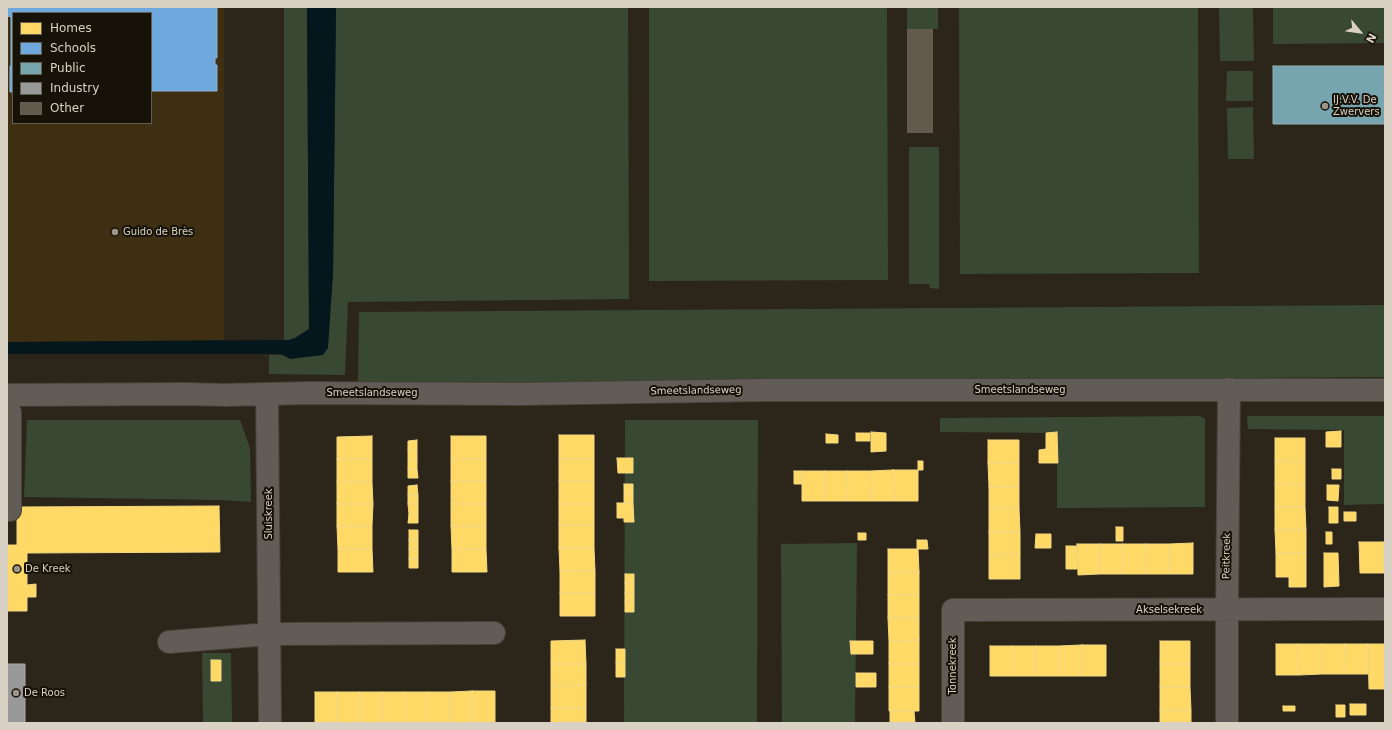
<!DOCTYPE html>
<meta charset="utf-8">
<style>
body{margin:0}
#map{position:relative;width:1392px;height:730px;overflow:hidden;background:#2c2519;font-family:"DejaVu Sans",sans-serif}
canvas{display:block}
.frame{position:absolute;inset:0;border:8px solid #d9d1c4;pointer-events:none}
.legend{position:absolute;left:12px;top:12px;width:140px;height:112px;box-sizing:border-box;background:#171208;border:1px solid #655e53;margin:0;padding:5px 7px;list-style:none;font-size:12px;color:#d9d1c4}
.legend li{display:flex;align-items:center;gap:8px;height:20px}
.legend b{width:20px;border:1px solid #655e53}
.north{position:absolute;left:1340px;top:12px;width:40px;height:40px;-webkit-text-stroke:3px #171208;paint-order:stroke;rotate:119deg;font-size:11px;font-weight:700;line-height:16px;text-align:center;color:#d9d1c4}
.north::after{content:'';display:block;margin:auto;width:14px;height:18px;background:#d9d1c4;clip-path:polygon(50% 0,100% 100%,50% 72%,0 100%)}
</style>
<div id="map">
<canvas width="1392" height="730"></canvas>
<div class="frame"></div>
<ul class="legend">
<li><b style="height:11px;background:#ffd966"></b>Homes</li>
<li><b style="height:11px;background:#6fa8dc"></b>Schools</li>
<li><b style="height:11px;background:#76a5af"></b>Public</li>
<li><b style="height:11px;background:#999"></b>Industry</li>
<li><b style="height:11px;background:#625a4d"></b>Other</li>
</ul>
<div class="north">N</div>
</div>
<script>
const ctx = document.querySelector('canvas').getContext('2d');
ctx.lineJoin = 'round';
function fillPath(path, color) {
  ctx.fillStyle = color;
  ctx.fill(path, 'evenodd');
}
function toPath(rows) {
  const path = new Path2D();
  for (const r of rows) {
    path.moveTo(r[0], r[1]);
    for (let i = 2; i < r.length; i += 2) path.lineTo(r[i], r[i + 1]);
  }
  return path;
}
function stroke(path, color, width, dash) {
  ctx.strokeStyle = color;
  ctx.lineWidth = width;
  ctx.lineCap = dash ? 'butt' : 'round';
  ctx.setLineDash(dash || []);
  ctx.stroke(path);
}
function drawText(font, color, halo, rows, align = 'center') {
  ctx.font = font + ' "DejaVu Sans",sans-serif';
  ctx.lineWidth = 4;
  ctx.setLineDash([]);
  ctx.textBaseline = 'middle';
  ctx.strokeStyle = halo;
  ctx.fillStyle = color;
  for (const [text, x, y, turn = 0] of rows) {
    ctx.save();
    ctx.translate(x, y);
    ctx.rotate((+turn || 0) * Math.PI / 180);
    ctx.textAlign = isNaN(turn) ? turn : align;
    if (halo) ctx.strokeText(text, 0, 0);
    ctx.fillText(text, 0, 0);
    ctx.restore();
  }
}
fillPath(toPath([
 [7,7,224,7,224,340,7,342],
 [13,13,151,13,151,123,13,123]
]), '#3e2f13');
fillPath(toPath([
 [284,7,307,7,309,329,295,338,289,340,284,340],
 [336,7,628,7,629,299,348,302,345,375,269,374,269,355,322,355,333,274],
 [649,7,887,7,888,280,649,281],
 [907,7,938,7,938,29,907,29],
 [959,7,1198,7,1199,273,960,274],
 [1219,7,1253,7,1254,61,1220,61],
 [1273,7,1385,7,1385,43,1273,44],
 [1227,71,1253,71,1253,101,1226,101],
 [1253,107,1254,159,1228,159,1227,108],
 [909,147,939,147,939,289,930,288,929,284,909,284],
 [1385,305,1385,377,770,382,358,383,359,312],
 [1200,416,1205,419,1205,507,1057,508,1057,433,940,432,940,418],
 [1247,416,1385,416,1385,504,1344,505,1344,430,1248,429],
 [27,420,240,420,250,448,251,502,221,500,24,497],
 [625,420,758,420,757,723,624,723],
 [857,543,855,723,782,723,781,544],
 [202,653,231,653,232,723,203,723]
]), '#394833');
fillPath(toPath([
 [307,7,336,7,333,274,328,348,323,355,290,359,281,354,7,354,7,342,289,340,295,338,309,329]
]), '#04171d');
const homes = toPath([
 [1341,431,1341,447,1326,447,1326,432,1341,431],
 [871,432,886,433,886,451,871,452,871,432],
 [1057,432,1058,463,1039,463,1039,450,1046,449,1046,433,1057,432],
 [856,433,870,433,870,441,856,441,856,433],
 [826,434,838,435,838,443,826,443,826,434],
 [559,435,594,435,594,459,559,459,559,435],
 [372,436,372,459,337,459,337,437,372,436],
 [451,436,486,436,486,459,451,459,451,436],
 [1275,438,1305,438,1305,462,1275,461,1275,438],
 [417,440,417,450,408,450,408,441,417,440],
 [988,440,1019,440,1019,463,988,463,988,440],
 [408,450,417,450,417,459,408,460,408,450],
 [617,458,633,458,633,473,618,473,617,458],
 [337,459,372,459,372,482,337,482,337,459],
 [417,459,417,469,408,469,408,460,417,459],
 [451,459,486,459,486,481,451,481,451,459],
 [559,459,594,459,594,481,559,481,559,459],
 [918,461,923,461,923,470,918,470,918,461],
 [1275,461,1305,462,1305,485,1275,484,1275,461],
 [988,463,1019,463,1019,487,989,487,988,463],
 [408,469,417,469,418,478,408,478,408,469],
 [1332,469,1341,469,1341,479,1332,479,1332,469],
 [893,470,918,470,918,501,894,501,893,470],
 [893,470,894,501,871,501,870,471,893,470],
 [794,471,802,471,802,484,794,484,794,471],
 [802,471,825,471,825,501,802,501,802,471],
 [825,471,847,471,848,501,825,501,825,471],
 [847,471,870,471,871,501,848,501,847,471],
 [451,481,486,481,486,504,451,504,451,481],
 [559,481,594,481,594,504,559,504,559,481],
 [337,482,372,482,373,504,337,504,337,482],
 [624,484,633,484,633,493,624,494,624,484],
 [1275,484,1305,485,1305,507,1275,507,1275,484],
 [417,485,418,495,408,495,408,486,417,485],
 [1327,485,1339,485,1338,501,1327,500,1327,485],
 [989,487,1019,487,1019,508,989,509,989,487],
 [633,493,633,503,624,503,624,494,633,493],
 [408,495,418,495,418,504,408,504,408,495],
 [617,503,633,503,634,522,624,522,624,518,617,518,617,503],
 [337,504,373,504,372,526,337,526,337,504],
 [408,504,418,504,418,514,409,514,408,504],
 [451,504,486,504,486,526,451,526,451,504],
 [559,504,594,504,594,525,559,525,559,504],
 [219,506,220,552,27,553,27,585,36,584,36,597,27,597,27,611,7,611,7,545,17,545,17,507,219,506],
 [1275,507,1305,507,1306,530,1275,530,1275,507],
 [1329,507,1338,507,1338,523,1329,523,1329,507],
 [1019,508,1020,532,989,532,989,509,1019,508],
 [1344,512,1356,512,1356,521,1344,521,1344,512],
 [409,514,418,514,418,523,408,523,409,514],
 [559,525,594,525,594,548,559,548,559,525],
 [337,526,372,526,372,549,338,549,337,526],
 [451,526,486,526,486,549,452,549,451,526],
 [1116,527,1123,527,1123,541,1116,541,1116,527],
 [409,530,418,530,418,540,409,540,409,530],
 [1275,530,1306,530,1306,553,1276,553,1275,530],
 [989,532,1020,532,1020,554,989,555,989,532],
 [1326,532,1332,532,1332,544,1326,544,1326,532],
 [858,533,866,533,866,540,858,540,858,533],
 [1036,534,1051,534,1051,548,1035,548,1036,534],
 [409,540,418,540,418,549,409,549,409,540],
 [917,540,927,540,928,549,917,549,917,540],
 [1359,542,1383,542,1383,573,1360,573,1359,542],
 [1383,542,1385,542,1385,573,1383,573,1383,542],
 [1193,543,1193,574,1169,574,1169,544,1193,543],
 [1077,544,1100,544,1100,574,1078,575,1077,544],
 [1100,544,1123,544,1123,574,1100,574,1100,544],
 [1123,544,1146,544,1146,574,1123,574,1123,544],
 [1146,544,1169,544,1169,574,1146,574,1146,544],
 [1066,546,1077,546,1077,569,1066,569,1066,546],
 [559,548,594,548,595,571,560,571,559,548],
 [338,549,372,549,373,572,338,572,338,549],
 [409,549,418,549,418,559,409,559,409,549],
 [452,549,486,549,487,572,452,572,452,549],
 [888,549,918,549,919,572,888,573,888,549],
 [1276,553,1306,553,1306,587,1289,587,1289,577,1276,577,1276,553],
 [1324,553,1338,553,1339,586,1324,587,1324,553],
 [1020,554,1020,579,989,579,989,555,1020,554],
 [409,559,418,559,418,568,409,568,409,559],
 [560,571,595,571,595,593,560,593,560,571],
 [919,572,919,595,888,595,888,573,919,572],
 [625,574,634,574,634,584,625,583,625,574],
 [625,583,634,584,634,593,625,593,625,583],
 [560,593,595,593,595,616,560,616,560,593],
 [625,593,634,593,634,602,625,602,625,593],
 [888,595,919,595,919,618,888,618,888,595],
 [625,602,634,602,634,612,625,612,625,602],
 [888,618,919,618,919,640,889,641,888,618],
 [585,640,586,664,551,664,551,641,585,640],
 [919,640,919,664,889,664,889,641,919,640],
 [850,641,873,641,873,654,851,654,850,641],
 [1160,641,1190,641,1190,664,1160,664,1160,641],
 [1276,644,1298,644,1299,675,1276,675,1276,644],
 [1298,644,1322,644,1322,674,1299,675,1298,644],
 [1322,644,1345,644,1344,674,1322,674,1322,644],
 [1345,644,1368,644,1368,674,1344,674,1345,644],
 [1368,644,1385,644,1385,689,1369,689,1368,644],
 [1082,645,1106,645,1106,676,1082,676,1082,645],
 [1082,645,1082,676,1059,676,1059,646,1082,645],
 [990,646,1013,646,1013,676,990,676,990,646],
 [1013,646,1036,646,1036,676,1013,676,1013,646],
 [1036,646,1059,646,1059,676,1036,676,1036,646],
 [616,649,625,649,625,663,616,663,616,649],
 [211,660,221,660,221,681,211,681,211,660],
 [616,663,625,663,625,677,616,677,616,663],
 [551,664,586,664,586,685,551,686,551,664],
 [889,664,919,664,919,687,889,687,889,664],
 [1160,664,1190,664,1190,687,1160,687,1160,664],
 [856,673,876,673,876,687,856,687,856,673],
 [586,685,586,708,551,708,551,686,586,685],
 [889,687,919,687,919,711,889,711,889,687],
 [1160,687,1190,687,1191,710,1160,710,1160,687],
 [472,691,495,691,495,723,472,723,472,691],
 [472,691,472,723,450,723,450,692,472,691],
 [315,692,337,692,337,723,315,723,315,692],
 [337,692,360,692,360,723,337,723,337,692],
 [360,692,382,692,382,723,360,723,360,692],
 [382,692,405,692,405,723,382,723,382,692],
 [405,692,427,692,427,723,405,723,405,692],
 [427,692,450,692,450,723,427,723,427,692],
 [1350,704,1366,704,1366,715,1350,715,1350,704],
 [1336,705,1345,705,1345,717,1336,717,1336,705],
 [1283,706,1295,706,1295,711,1283,711,1283,706],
 [551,708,586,708,586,723,551,723,551,708],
 [1160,710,1191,710,1191,723,1160,723,1160,710],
 [890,711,914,711,915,723,890,723,890,711]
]);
fillPath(homes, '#ffd966');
stroke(homes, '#f4d782', 1);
const schools = toPath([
 [7,7,217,7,217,58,215,58,215,65,217,65,217,91,151,91,151,13,13,13,13,92,10,92,10,66,11,66,11,17,7,16,7,7]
]);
fillPath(schools, '#6fa8dc');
stroke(schools, '#8fb4d5', 1);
const public = toPath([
 [1273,66,1385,66,1385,124,1273,124,1273,66]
]);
fillPath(public, '#76a5af');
stroke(public, '#94b2b5', 1);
const industry = toPath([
 [7,664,25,664,25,723,7,723,7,664]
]);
fillPath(industry, '#999');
stroke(industry, '#acaaa6', 1);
fillPath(toPath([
 [907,29,933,29,933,133,907,133]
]), '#625a4d');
const minor = toPath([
 [267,394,270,723],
 [7,395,185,394,225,395,309,393,521,394,767,390,1385,390],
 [7,404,10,412,10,510,7,510],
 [169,642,269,634,494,633],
 [953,723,953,610,1385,609],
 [1227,723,1227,610,1229,389]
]);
stroke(minor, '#464036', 24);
stroke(minor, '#625c57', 22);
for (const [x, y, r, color] of [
 [1325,106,4,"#9c9588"],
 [115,232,4,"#9c9588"],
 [17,569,4,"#9c9588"],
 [16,693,4,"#9c9588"]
]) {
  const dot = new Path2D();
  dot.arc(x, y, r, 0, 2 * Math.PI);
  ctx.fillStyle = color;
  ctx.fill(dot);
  stroke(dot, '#171208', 1.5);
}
drawText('10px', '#d9d1c4', '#171208', [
 ["IJ.V.V. De",1333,100],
 ["Zwervers",1333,112],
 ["Guido de Brès",123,232],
 ["De Kreek",25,569],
 ["De Roos",24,693]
], 'left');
drawText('10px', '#d9d1c4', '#171208', [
 ["Smeetslandseweg",1020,390],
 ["Smeetslandseweg",696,391,-1],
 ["Smeetslandseweg",372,393],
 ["Sluiskreek",269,514,-90],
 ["Peitkreek",1227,556,-89],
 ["Akselsekreek",1169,610],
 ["Tonnekreek",953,666,-90]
]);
</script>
